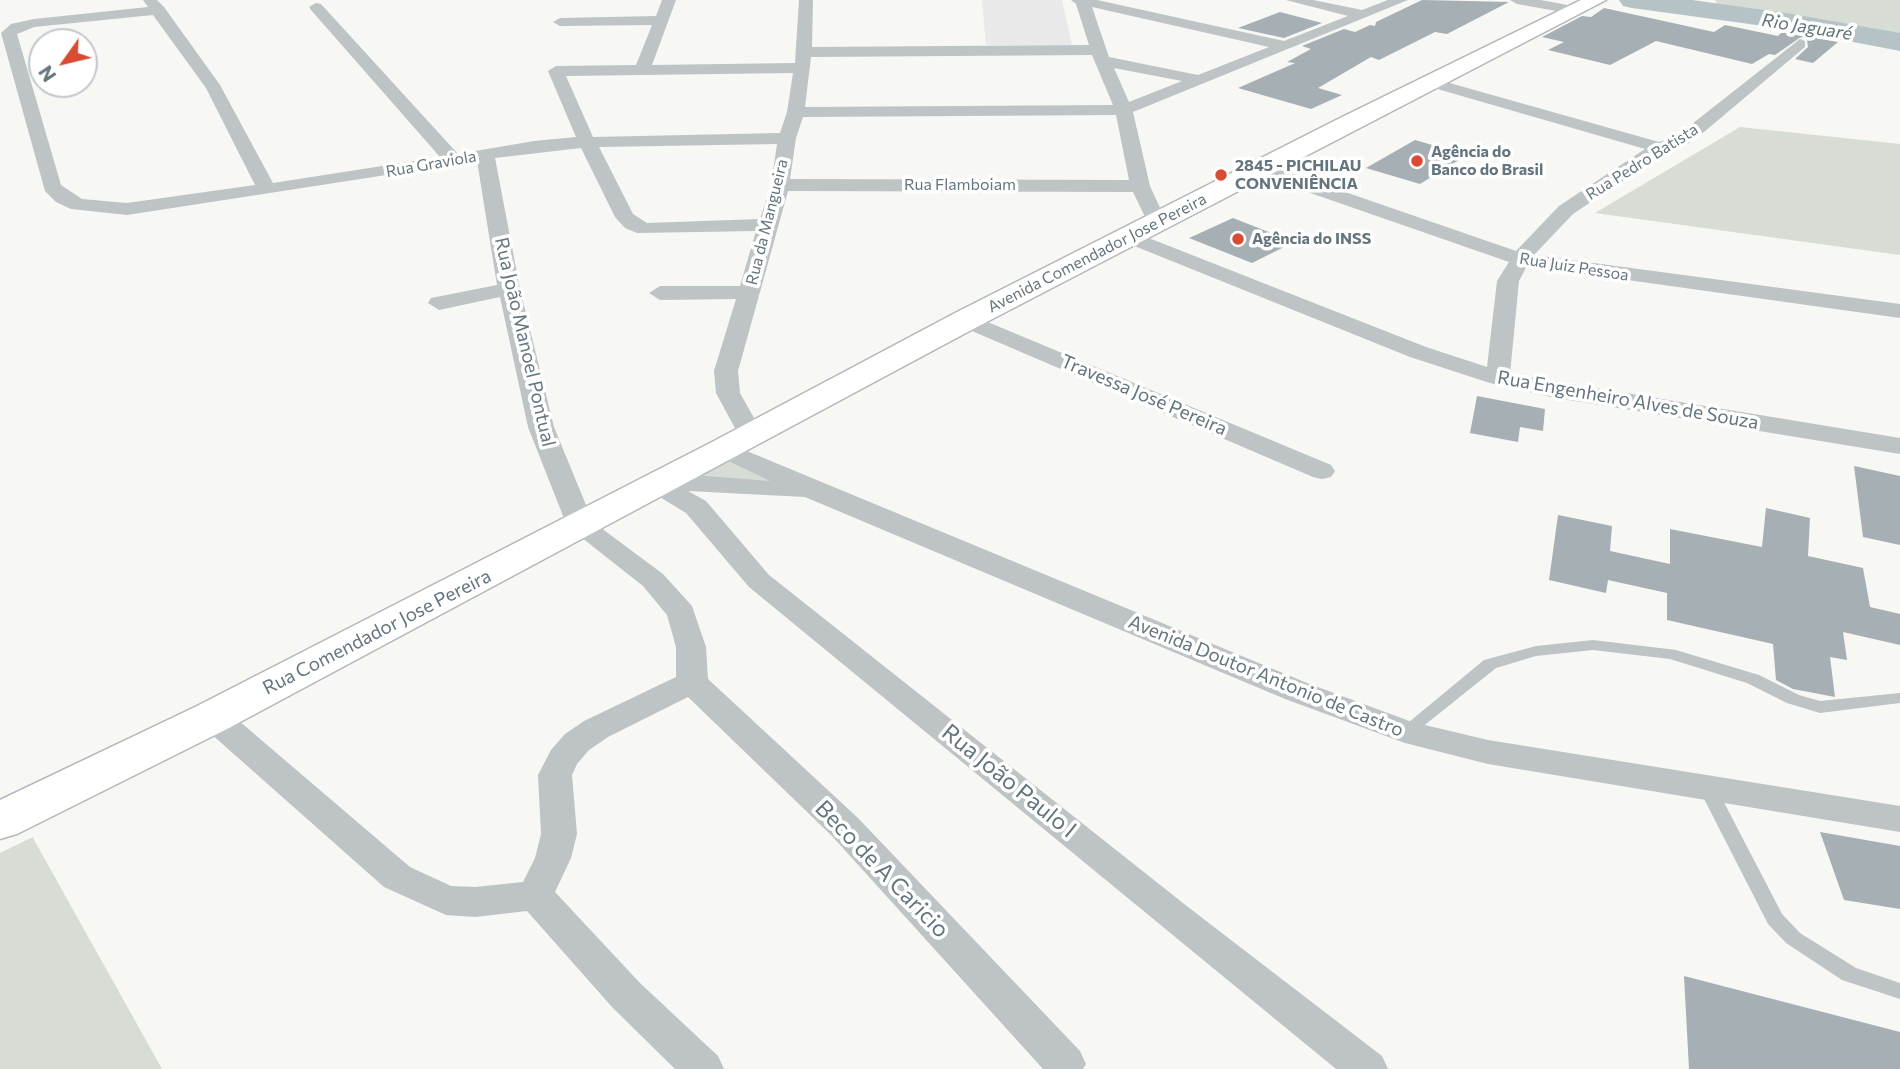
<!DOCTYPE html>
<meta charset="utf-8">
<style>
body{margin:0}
#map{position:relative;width:1900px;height:1069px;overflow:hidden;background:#f7f7f4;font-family:Commissioner,sans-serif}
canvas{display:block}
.north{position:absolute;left:28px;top:28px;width:70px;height:70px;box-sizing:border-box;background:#fff;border:2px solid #c1c8cb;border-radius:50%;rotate:236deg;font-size:19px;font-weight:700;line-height:28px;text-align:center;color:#64757e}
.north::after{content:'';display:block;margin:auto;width:24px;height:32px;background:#d94b32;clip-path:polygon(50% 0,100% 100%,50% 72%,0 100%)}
</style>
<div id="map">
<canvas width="1900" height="1069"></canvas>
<div class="north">N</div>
</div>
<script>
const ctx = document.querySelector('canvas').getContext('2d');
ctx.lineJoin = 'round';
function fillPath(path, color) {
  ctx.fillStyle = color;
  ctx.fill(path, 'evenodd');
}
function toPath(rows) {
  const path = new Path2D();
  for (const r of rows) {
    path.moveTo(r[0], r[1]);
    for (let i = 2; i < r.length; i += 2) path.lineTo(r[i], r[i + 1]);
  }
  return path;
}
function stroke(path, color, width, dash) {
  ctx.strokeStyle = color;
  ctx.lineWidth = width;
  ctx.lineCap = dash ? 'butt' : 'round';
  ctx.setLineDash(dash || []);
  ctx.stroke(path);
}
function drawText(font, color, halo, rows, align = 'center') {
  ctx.font = font + ' Commissioner,sans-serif';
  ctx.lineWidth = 7;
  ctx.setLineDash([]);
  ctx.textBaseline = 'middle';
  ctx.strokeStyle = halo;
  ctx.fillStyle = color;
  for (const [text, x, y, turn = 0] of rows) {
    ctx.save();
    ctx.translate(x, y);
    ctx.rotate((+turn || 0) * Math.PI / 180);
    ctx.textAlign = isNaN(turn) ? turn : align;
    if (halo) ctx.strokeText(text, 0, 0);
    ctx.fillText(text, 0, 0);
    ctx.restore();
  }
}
fillPath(toPath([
 [982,0,1062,0,1072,45,986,45]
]), '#e8e9e8');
fillPath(toPath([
 [1715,0,1900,0,1900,47,1723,14],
 [1740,127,1900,144,1900,255,1595,213],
 [740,447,791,486,684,477],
 [33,837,33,838,162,1069,0,1069,0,853]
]), '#d7dcd4');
fillPath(toPath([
 [1619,0,1692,0,1786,13,1900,33,1900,51,1786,29,1632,8,1623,6,1619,0]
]), '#b6c3c6');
fillPath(toPath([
 [1422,0,1509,2,1447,34,1435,32,1379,60,1371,57,1318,88,1342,95,1311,109,1238,88,1295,63,1287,62,1311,49,1302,46,1344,29,1355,32,1370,25,1375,26,1376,22],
 [1604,8,1714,32,1725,25,1778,36,1782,32,1838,42,1813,63,1795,59,1808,47,1807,40,1801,37,1775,55,1769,54,1752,64,1656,41,1610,65,1548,50,1564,42,1542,37,1582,16,1591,17],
 [1280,12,1322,23,1284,38,1238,28],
 [1415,140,1467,155,1420,184,1366,168],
 [1233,218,1294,242,1252,263,1189,238],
 [1477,396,1545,409,1543,431,1520,427,1518,442,1470,433],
 [1854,466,1900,476,1900,545,1863,537],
 [1766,508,1810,518,1808,556,1863,568,1870,607,1900,614,1900,645,1843,632,1847,660,1830,657,1835,697,1793,689,1776,680,1773,644,1667,620,1667,593,1608,580,1606,593,1549,580,1558,515,1612,526,1610,551,1670,564,1670,529,1762,547],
 [1820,832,1900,846,1900,909,1844,900],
 [1684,976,1900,1032,1900,1069,1689,1069]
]), '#a6afb4');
const secondary = toPath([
 [1581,0,1606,0,977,327,229,728,17,834,0,839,0,800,197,706,712,442,955,313,1340,118,1581,0]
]);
stroke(secondary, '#b1b7bb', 3);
fillPath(toPath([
 [1593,640,1676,650,1759,675,1799,695,1820,701,1900,693,1900,703,1820,713,1787,703,1747,683,1670,659,1593,650,1536,656,1496,668,1411,736,1405,738,1399,736,1397,732,1484,660,1536,646,1593,640],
 [1707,781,1713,783,1716,787,1782,914,1800,933,1856,968,1900,983,1900,999,1842,980,1786,943,1768,924,1698,787,1701,783,1707,781]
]), '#bec3c6');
fillPath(toPath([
 [143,0,157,0,164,7,220,85,273,183,440,157,311,10,309,7,316,3,321,4,458,154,534,141,576,137,548,71,556,66,636,65,652,25,560,26,553,22,560,18,656,16,662,0,676,0,652,65,795,63,799,0,813,0,812,47,1089,45,1076,4,1071,0,1097,0,1284,41,1348,16,1286,0,1313,0,1362,10,1388,0,1408,0,1133,112,1150,186,1167,223,1164,227,1150,227,1133,192,788,191,738,371,740,393,764,436,760,441,751,444,742,441,716,393,714,371,736,299,660,300,649,293,660,286,740,286,756,231,637,233,625,228,615,217,581,148,495,158,520,289,554,427,593,522,663,574,692,606,706,647,708,679,858,818,1080,1051,1086,1064,1083,1069,1043,1069,832,836,688,697,608,737,589,750,577,764,572,775,577,834,571,858,555,892,640,983,718,1056,724,1069,675,1069,612,1007,527,911,475,917,446,915,384,887,201,725,197,717,201,709,213,706,225,709,410,867,451,886,475,887,523,882,535,858,541,834,538,775,551,750,565,734,584,721,676,677,676,647,667,615,643,586,567,526,528,427,500,297,439,310,428,303,431,298,497,285,477,161,127,215,71,209,56,202,45,191,1,33,11,24,34,19,148,7,143,0],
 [1092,7,1269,47,1198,75,1109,57,1092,7],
 [153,15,206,88,255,185,127,203,82,199,61,185,17,34,34,27,153,15],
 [1092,55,1113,105,805,107,811,57,1092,55],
 [1114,68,1182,81,1129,102,1114,68],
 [793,73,787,112,780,133,593,137,566,76,793,73],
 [1116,115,1129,180,790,179,796,138,803,117,1116,115],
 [777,144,771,185,760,219,647,223,633,214,599,147,777,144],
 [1510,0,1541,0,1578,7,1580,10,1573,14,1517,4,1510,0],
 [1800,39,1805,41,1805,47,1704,132,1686,145,1666,152,1573,214,1534,255,1900,304,1900,318,1527,266,1519,281,1510,374,1900,438,1900,454,1551,397,1490,383,1410,357,1122,241,1119,237,1122,233,1136,233,1426,347,1487,367,1497,281,1509,262,1253,173,1251,169,1253,165,1267,165,1516,251,1559,206,1645,149,1427,86,1427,80,1439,80,1659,142,1674,137,1692,124,1800,39],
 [966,313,1331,465,1335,471,1331,477,1322,479,1313,477,958,325,955,320,966,313],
 [725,442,1307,683,1412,722,1488,740,1900,806,1900,832,1488,764,1405,743,1285,699,805,497,688,491,706,501,769,575,1188,907,1382,1056,1388,1069,1336,1069,749,587,686,513,650,491,646,485,650,479,667,473,770,481,716,455,712,450,716,445,725,442]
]), '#bec3c6');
fillPath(secondary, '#fff');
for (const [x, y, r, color] of [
 [1417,161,7,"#d94b32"],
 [1221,175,7,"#d94b32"],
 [1238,239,7,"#d94b32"]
]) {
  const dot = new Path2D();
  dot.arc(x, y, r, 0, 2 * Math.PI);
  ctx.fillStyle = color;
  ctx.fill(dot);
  stroke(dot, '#fff', 2.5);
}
drawText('bold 16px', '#64757e', '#fff', [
 ["Agência do",1431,152],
 ["Banco do Brasil",1431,170],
 ["2845 - PICHILAU",1235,166],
 ["CONVENIÊNCIA",1235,184],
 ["Agência do INSS",1252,239]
], 'left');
drawText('16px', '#64757e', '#fff', [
 ["Rua Pedro Batista",1642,162,-32],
 ["Rua Graviola",431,164,-10],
 ["Rua Flamboiam",960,185],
 ["Rua da Mangueira",767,222,-76],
 ["Avenida Comendador Jose Pereira",1097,253,-27],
 ["Rua Juiz Pessoa",1574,267,9]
]);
drawText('italic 18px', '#5e7478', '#fff', [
 ["Rio Jaguaré",1807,27,9]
]);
drawText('19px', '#64757e', '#fff', [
 ["Rua João Manoel Pontual",525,342,77],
 ["Travessa José Pereira",1144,395,23],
 ["Rua Engenheiro Alves de Souza",1628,400,10],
 ["Rua Comendador Jose Pereira",377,632,-27],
 ["Avenida Doutor Antonio de Castro",1266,676,22]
]);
drawText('23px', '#64757e', '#fff', [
 ["Rua João Paulo I",1009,781,39],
 ["Beco de A Caricio",882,869,46]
]);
</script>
